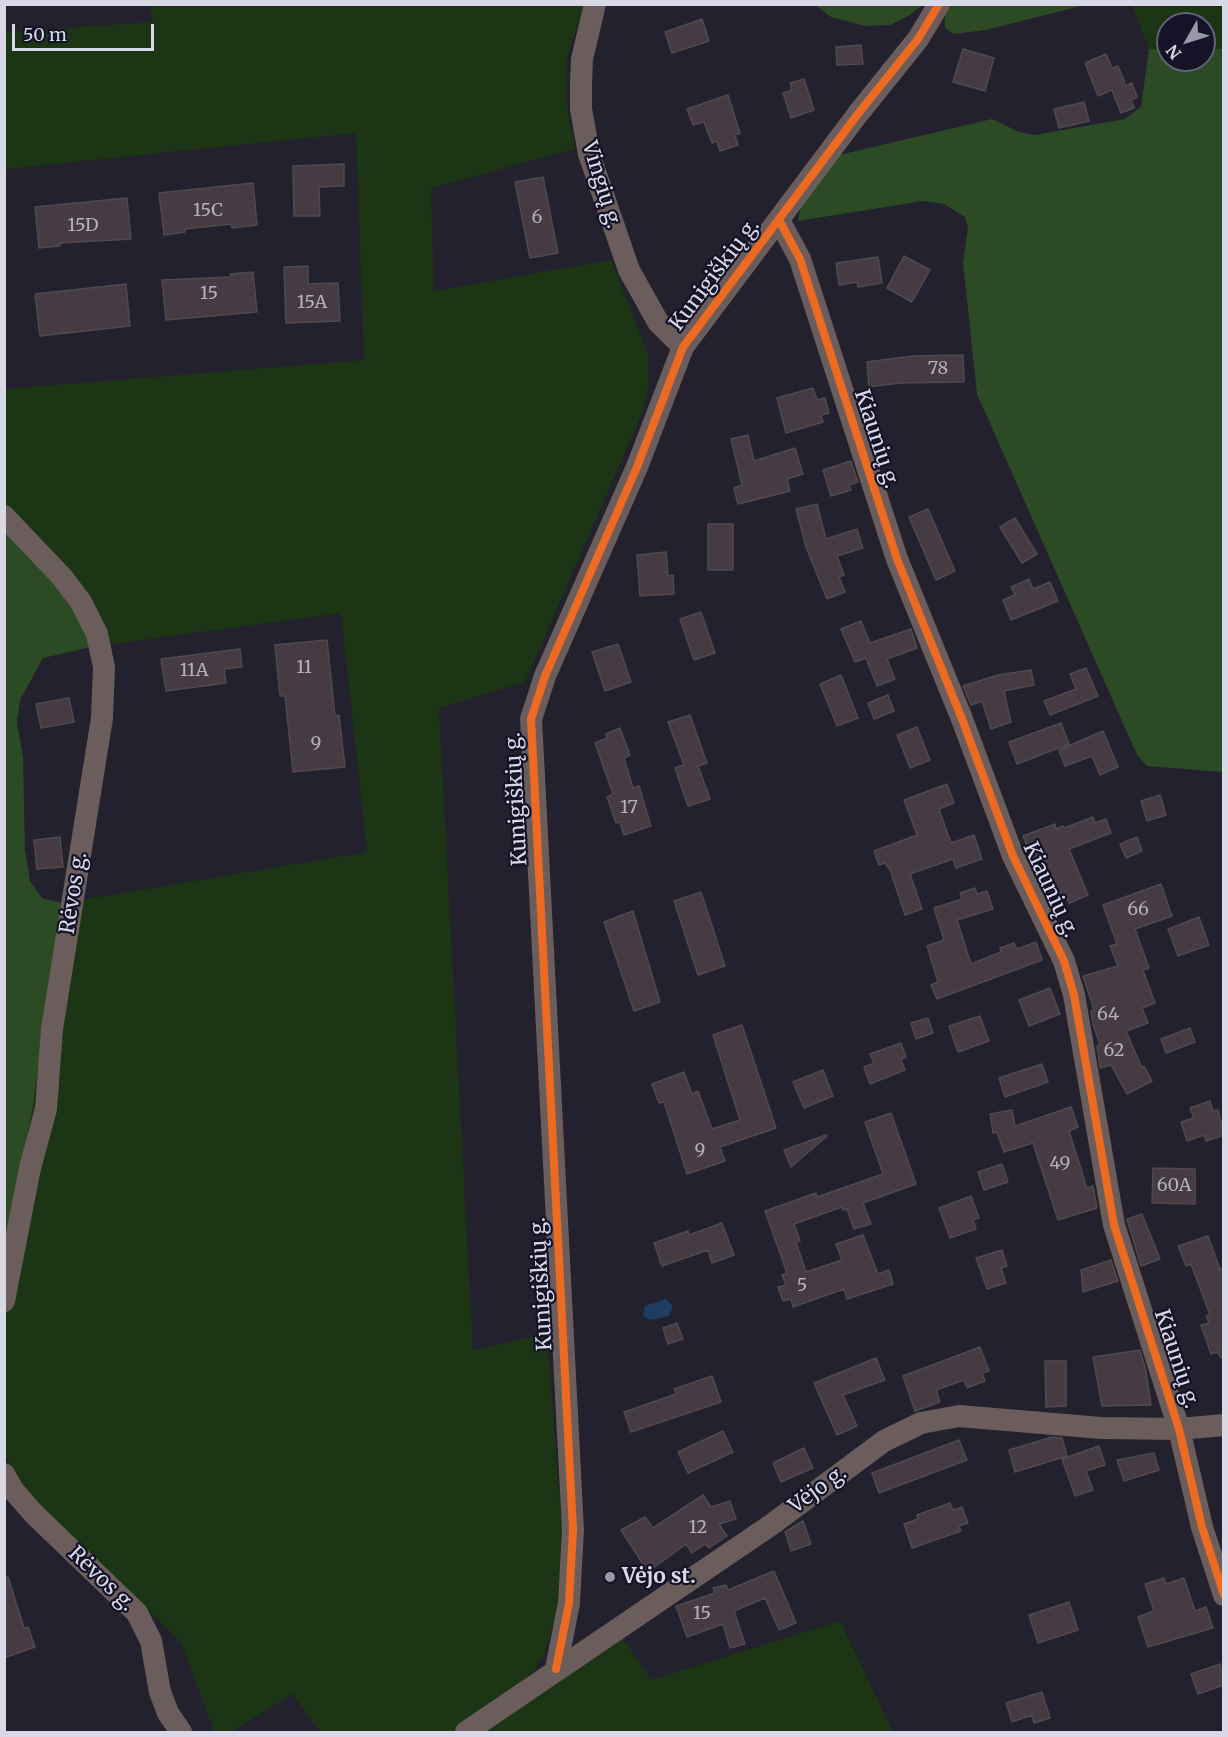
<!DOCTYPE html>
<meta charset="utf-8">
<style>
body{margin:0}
#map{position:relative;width:1228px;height:1737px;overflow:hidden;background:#22212d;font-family:Merriweather,serif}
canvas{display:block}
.frame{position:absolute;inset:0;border:6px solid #d8d8e7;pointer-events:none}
.north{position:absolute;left:1156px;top:12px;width:60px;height:60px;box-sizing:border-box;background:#141327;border:2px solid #626274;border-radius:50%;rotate:231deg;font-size:16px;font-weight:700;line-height:24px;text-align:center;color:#d8d8e7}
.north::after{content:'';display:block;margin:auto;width:21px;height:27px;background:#9898a6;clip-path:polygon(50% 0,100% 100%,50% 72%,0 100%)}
.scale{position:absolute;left:12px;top:24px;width:142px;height:27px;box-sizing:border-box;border:3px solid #d8d8e7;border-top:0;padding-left:8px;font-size:18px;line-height:21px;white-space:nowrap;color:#d8d8e7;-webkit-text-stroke:4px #141327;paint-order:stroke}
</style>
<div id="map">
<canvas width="1228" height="1737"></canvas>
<div class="frame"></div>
<div class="north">N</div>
<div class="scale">50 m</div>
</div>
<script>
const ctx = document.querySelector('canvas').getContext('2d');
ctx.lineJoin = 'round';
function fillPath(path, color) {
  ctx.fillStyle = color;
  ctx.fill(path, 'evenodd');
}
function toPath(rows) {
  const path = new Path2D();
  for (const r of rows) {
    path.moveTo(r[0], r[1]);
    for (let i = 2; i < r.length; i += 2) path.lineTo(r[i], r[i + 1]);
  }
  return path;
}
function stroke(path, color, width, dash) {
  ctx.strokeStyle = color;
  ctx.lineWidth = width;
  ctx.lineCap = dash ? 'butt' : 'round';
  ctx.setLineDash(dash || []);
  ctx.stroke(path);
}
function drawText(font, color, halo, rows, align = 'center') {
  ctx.font = font + ' Merriweather,serif';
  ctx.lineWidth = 4.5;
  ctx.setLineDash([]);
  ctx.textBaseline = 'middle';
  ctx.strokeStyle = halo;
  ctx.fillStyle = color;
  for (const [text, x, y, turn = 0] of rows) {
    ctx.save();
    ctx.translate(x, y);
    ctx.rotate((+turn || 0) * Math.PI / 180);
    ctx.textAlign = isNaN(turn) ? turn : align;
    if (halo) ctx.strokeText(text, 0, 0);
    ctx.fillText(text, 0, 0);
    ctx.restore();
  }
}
fillPath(toPath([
 [149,4,584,5,567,58,566,99,575,149,431,188,434,291,611,260,648,354,649,382,643,411,525,682,439,708,473,1351,547,1333,563,1543,559,1607,543,1657,534,1670,512,1691,452,1732,320,1732,293,1694,231,1732,214,1732,181,1642,38,1503,20,1481,5,1455,5,1243,32,1112,62,903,367,852,341,613,91,647,5,527,5,389,364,360,356,133,5,169,5,32,153,22],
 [1132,5,1223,5,1223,49,1204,49,1204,24,1168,24,1168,49,1149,49],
 [840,1621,893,1732,485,1732,620,1634,651,1680]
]), '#1b3515');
fillPath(toPath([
 [815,5,922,5,910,15,890,25,865,26,831,17],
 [937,5,1085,5,986,30,954,34,945,28,945,16],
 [1149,49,1168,49,1168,60,1204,60,1204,49,1223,49,1223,772,1147,766,1137,755,977,394,963,263,968,227,965,217,944,204,923,201,798,221,800,209,839,155,992,119,1019,132,1035,135,1125,119,1141,107],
 [5,527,75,608,91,647,43,658,20,700,17,723,23,757,25,850,30,881,42,898,62,903,32,1112,5,1243]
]), '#2c4a23');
fillPath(toPath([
 [666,1299,673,1306,669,1316,650,1320,643,1316,645,1306]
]), '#1e3d65');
const building = toPath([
 [702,19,709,41,672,53,665,32,702,19],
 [861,45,863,64,837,65,836,47,861,45],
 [963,49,994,58,985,91,953,82,963,49],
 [1106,54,1112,68,1118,66,1126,86,1132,83,1137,97,1131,100,1134,108,1121,113,1112,90,1098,96,1085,63,1106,54],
 [804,79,814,110,791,118,783,93,792,90,790,83,804,79],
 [728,95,740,133,735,135,738,145,720,151,717,141,712,143,704,122,693,125,687,109,728,95],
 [1084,102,1089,121,1059,128,1054,109,1084,102],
 [344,164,344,186,319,187,320,216,294,216,293,166,344,164],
 [543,177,558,253,530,258,515,182,543,177],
 [253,183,257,225,232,228,231,224,185,229,185,232,164,235,159,193,253,183],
 [127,198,131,239,60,243,60,246,39,248,35,207,127,198],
 [904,256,930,270,912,302,887,288,904,256],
 [878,257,882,283,858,287,857,282,839,285,836,263,878,257],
 [308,266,308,284,338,283,340,321,286,323,284,267,308,266],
 [253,272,257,312,166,320,162,280,231,277,230,274,253,272],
 [126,284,130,326,40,336,35,294,126,284],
 [963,355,964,382,899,383,869,387,867,362,913,356,963,355],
 [813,388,817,400,825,398,829,413,821,415,823,422,786,433,777,398,813,388],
 [748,435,754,461,795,448,803,474,787,479,790,491,738,504,734,488,742,485,731,439,748,435],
 [851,461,858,482,849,485,851,490,831,496,823,470,851,461],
 [817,504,826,539,857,529,863,548,837,556,844,575,839,577,845,592,827,599,806,547,796,509,817,504],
 [928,509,955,571,936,580,909,517,928,509],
 [1015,518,1037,554,1022,563,1000,527,1015,518],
 [708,524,733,524,733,570,708,570,708,524],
 [666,552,668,576,673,575,674,594,640,596,637,555,666,552],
 [1029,579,1033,589,1050,582,1058,601,1011,620,1003,600,1015,595,1011,587,1029,579],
 [701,612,715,653,694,660,680,619,701,612],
 [861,621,870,643,911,629,917,648,887,659,895,679,877,686,866,658,855,662,841,629,861,621],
 [327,640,335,716,339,715,345,767,293,772,285,696,280,696,275,645,327,640],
 [618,644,631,682,605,691,592,652,618,644],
 [240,649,242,667,224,669,226,683,166,691,161,659,240,649],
 [1086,668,1098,696,1050,715,1044,701,1076,689,1070,674,1086,668],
 [1031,670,1034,685,1004,691,1011,722,991,729,982,701,971,705,963,686,998,675,1031,670],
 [841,675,858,718,837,726,820,684,841,675],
 [888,695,894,711,874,719,868,703,888,695],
 [69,698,74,722,41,728,36,704,69,698],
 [690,715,707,763,698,766,710,799,688,806,675,768,684,765,668,722,690,715],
 [1061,723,1069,744,1017,764,1009,742,1061,723],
 [917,727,930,760,910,768,897,735,917,727],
 [620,728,630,755,624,758,633,788,639,786,651,826,624,835,620,822,616,823,607,797,613,794,595,743,607,738,606,734,620,728],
 [1103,731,1118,767,1100,775,1092,756,1065,766,1059,750,1103,731],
 [947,784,954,803,939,809,951,843,974,835,982,859,956,868,953,859,910,874,922,909,905,915,890,870,885,863,879,865,874,851,917,835,904,800,947,784],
 [1160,795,1166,815,1147,821,1141,801,1160,795],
 [1093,817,1095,823,1106,819,1111,833,1069,849,1088,895,1069,903,1067,897,1054,903,1044,878,1039,878,1023,836,1055,824,1056,829,1063,826,1064,828,1093,817],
 [60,837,63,867,37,869,34,840,60,837],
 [1137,837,1142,851,1126,858,1120,844,1137,837],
 [1161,884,1172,916,1135,929,1149,968,1143,970,1155,1003,1142,1008,1148,1023,1126,1031,1142,1068,1144,1066,1152,1081,1127,1094,1111,1065,1100,1068,1097,1046,1100,1045,1093,1024,1091,1011,1094,1010,1083,976,1118,966,1110,946,1117,944,1103,905,1161,884],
 [975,888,977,894,987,891,993,909,957,920,971,964,1001,952,1000,948,1014,943,1017,949,1036,942,1042,960,937,999,931,985,938,982,927,946,944,940,934,908,962,899,960,893,975,888],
 [701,892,725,966,698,975,674,901,701,892],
 [633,911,660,1002,634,1011,604,922,633,911],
 [1199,917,1209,945,1178,956,1168,929,1199,917],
 [1050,988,1060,1014,1029,1026,1019,1000,1050,988],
 [980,1016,989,1041,958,1052,949,1026,980,1016],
 [928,1018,933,1033,916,1039,911,1023,928,1018],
 [742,1025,776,1128,720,1147,725,1161,687,1174,664,1102,659,1103,652,1084,684,1072,692,1094,698,1091,712,1129,740,1120,713,1035,742,1025],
 [1190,1028,1195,1042,1166,1053,1161,1039,1190,1028],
 [901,1043,906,1057,901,1059,905,1070,870,1084,864,1067,874,1063,870,1054,901,1043],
 [1042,1064,1048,1082,1005,1097,999,1078,1042,1064],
 [823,1070,833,1096,804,1108,793,1082,823,1070],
 [1210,1101,1213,1111,1218,1110,1224,1135,1206,1141,1204,1135,1187,1141,1181,1122,1194,1118,1190,1108,1210,1101],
 [1071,1107,1078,1127,1069,1131,1087,1188,1093,1186,1097,1208,1058,1220,1033,1143,1004,1152,997,1132,993,1133,990,1114,1012,1110,1015,1126,1071,1107],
 [891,1113,916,1184,863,1203,871,1224,854,1229,847,1209,843,1210,842,1207,794,1224,800,1241,796,1242,806,1272,842,1260,836,1244,863,1235,878,1274,889,1270,893,1284,847,1299,844,1289,793,1307,791,1299,783,1301,778,1287,786,1285,782,1275,787,1273,765,1211,816,1193,817,1197,883,1174,865,1122,891,1113],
 [826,1135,827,1136,791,1167,784,1150,826,1135],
 [1002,1164,1008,1182,984,1190,978,1172,1002,1164],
 [1153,1168,1195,1169,1195,1204,1152,1203,1153,1168],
 [971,1196,979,1218,973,1220,976,1229,950,1238,939,1208,971,1196],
 [1142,1214,1160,1259,1141,1266,1127,1219,1142,1214],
 [722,1223,734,1255,712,1263,708,1250,662,1266,654,1243,688,1231,689,1235,722,1223],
 [1208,1236,1220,1269,1224,1268,1224,1358,1221,1358,1218,1352,1211,1354,1201,1325,1209,1323,1206,1316,1210,1315,1191,1264,1186,1266,1178,1246,1208,1236],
 [1002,1250,1007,1266,1001,1268,1006,1283,987,1289,976,1258,1002,1250],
 [1111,1260,1118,1281,1083,1292,1081,1270,1111,1260],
 [677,1323,683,1339,668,1344,663,1328,677,1323],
 [980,1347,989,1371,982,1373,985,1381,967,1388,964,1380,936,1390,940,1402,915,1411,903,1376,980,1347],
 [1140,1350,1146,1371,1151,1405,1102,1406,1093,1357,1140,1350],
 [876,1358,885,1380,843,1395,857,1426,837,1435,814,1383,876,1358],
 [1045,1361,1066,1361,1066,1406,1046,1407,1045,1361],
 [712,1376,721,1402,631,1432,624,1412,676,1394,674,1389,712,1376],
 [723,1431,733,1452,688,1473,678,1452,723,1431],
 [1052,1437,1062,1438,1067,1456,1015,1472,1009,1450,1052,1437],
 [959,1440,967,1460,879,1493,872,1473,959,1440],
 [1099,1446,1105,1465,1086,1471,1093,1490,1075,1496,1062,1459,1099,1446],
 [804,1448,813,1468,781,1482,773,1463,804,1448],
 [1154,1453,1159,1470,1124,1481,1117,1460,1154,1453],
 [703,1495,711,1507,730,1501,736,1519,719,1524,727,1536,709,1548,705,1544,692,1553,686,1544,648,1572,621,1530,645,1517,653,1528,703,1495],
 [950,1503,953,1510,962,1507,968,1523,959,1526,961,1531,912,1548,904,1524,918,1519,917,1515,950,1503],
 [803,1521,811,1544,791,1551,785,1532,803,1521],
 [774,1571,796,1623,779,1630,765,1598,734,1611,745,1644,730,1648,723,1624,687,1637,676,1606,715,1593,713,1588,726,1585,728,1590,774,1571],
 [4,1577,8,1577,24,1628,28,1627,35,1647,4,1658,4,1577],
 [1164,1578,1166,1584,1184,1578,1195,1611,1206,1607,1213,1628,1148,1647,1138,1617,1154,1611,1145,1584,1164,1578],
 [1069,1602,1078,1630,1038,1643,1029,1615,1069,1602],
 [1220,1664,1224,1685,1198,1694,1191,1674,1220,1664],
 [1042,1692,1050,1718,1034,1723,1032,1715,1012,1722,1006,1703,1042,1692]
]);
fillPath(building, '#463b42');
stroke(building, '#4f4a4f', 1.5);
stroke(toPath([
 [595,4,582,59,581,82,581,109,589,154,629,270,658,322,683,347],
 [779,220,800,259,897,559,962,719,1013,856,1064,961,1074,995,1114,1225,1179,1429,1202,1527,1224,1595],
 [4,516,62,577,81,602,97,634,104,667,102,718,52,1029,46,1109,30,1168,4,1301],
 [4,1474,13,1490,34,1514,137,1613,151,1641,160,1692,168,1713,181,1732],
 [556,1669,569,1603,573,1530,531,719,545,676,637,467,683,347,857,115,918,39,939,4],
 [466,1732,771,1525,884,1441,921,1423,959,1416,1101,1428,1179,1429,1224,1425]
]), '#6b5d5c', 22);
stroke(toPath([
 [779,220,800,259,897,559,962,719,1013,856,1064,961,1074,995,1114,1225,1179,1429,1202,1527,1224,1595],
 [556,1669,569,1603,573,1530,531,719,545,676,637,467,683,347,857,115,918,39,939,4]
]), '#ed6a23', 8);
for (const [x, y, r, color] of [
 [610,1577,6,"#9898a6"]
]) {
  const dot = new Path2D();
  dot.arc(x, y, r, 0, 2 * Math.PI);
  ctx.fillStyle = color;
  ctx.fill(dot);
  stroke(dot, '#141327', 2);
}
drawText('18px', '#b4b1be', null, [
 ["15C",208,211],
 ["6",537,218],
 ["15D",83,226],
 ["15",209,294],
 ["15A",312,303],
 ["78",938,369],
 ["11",304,668],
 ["11A",194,671],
 ["9",316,744],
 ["17",629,808],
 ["66",1138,910],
 ["64",1108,1015],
 ["62",1114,1051],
 ["9",700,1151],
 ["49",1060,1164],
 ["60A",1174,1186],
 ["5",802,1286],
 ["12",698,1528],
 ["15",702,1614]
]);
drawText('21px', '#d8d8e7', '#141327', [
 ["Vingių g.",601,185,73],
 ["Kunigiškių g.",715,275,-53],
 ["Kiaunių g.",876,439,72],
 ["Kunigiškių g.",517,799,-93],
 ["Kiaunių g.",1050,890,65],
 ["Rėvos g.",74,893,-81],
 ["Kunigiškių g.",542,1284,-93],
 ["Kiaunių g.",1176,1359,72],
 ["Vėjo g.",818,1490,-36],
 ["Rėvos g.",101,1579,44]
]);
drawText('bold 21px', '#d8d8e7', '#141327', [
 ["Vėjo st.",622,1577]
], 'left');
</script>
